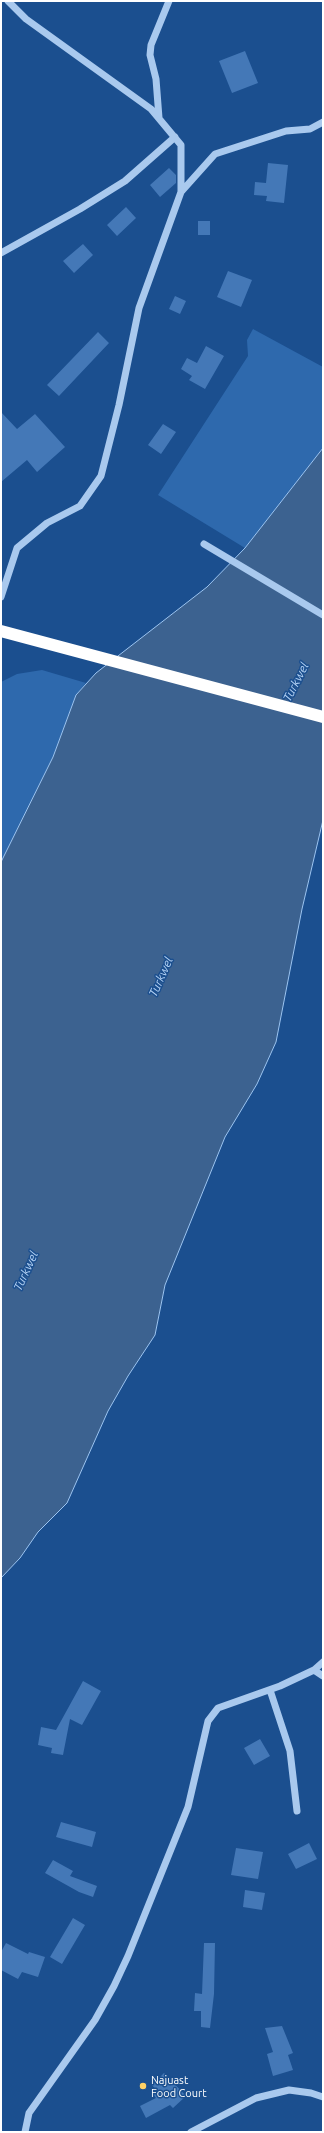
<!DOCTYPE html>
<style>
body{margin:0}
#map{position:relative;width:324px;height:2133px;overflow:hidden;background:#1b4f8f;font-family:Ubuntu,sans-serif}
canvas{display:block}
.frame{position:absolute;inset:0;border:2px solid #fff;pointer-events:none}
</style>
<div id="map">
<canvas width="324" height="2133"></canvas>
<div class="frame"></div>
</div>
<script>
const ctx = document.querySelector('canvas').getContext('2d');
ctx.lineJoin = 'round';
function fillPath(path, color) {
  ctx.fillStyle = color;
  ctx.fill(path, 'evenodd');
}
function toPath(rows) {
  const path = new Path2D();
  for (const r of rows) {
    path.moveTo(r[0], r[1]);
    for (let i = 2; i < r.length; i += 2) path.lineTo(r[i], r[i + 1]);
  }
  return path;
}
function stroke(path, color, width, dash) {
  ctx.strokeStyle = color;
  ctx.lineWidth = width;
  ctx.lineCap = dash ? 'butt' : 'round';
  ctx.setLineDash(dash || []);
  ctx.stroke(path);
}
function drawText(font, color, halo, rows, align = 'center') {
  ctx.font = font + ' Ubuntu,sans-serif';
  ctx.lineWidth = 3;
  ctx.setLineDash([]);
  ctx.textBaseline = 'middle';
  ctx.strokeStyle = halo;
  ctx.fillStyle = color;
  for (const [text, x, y, turn = 0] of rows) {
    ctx.save();
    ctx.translate(x, y);
    ctx.rotate((+turn || 0) * Math.PI / 180);
    ctx.textAlign = isNaN(turn) ? turn : align;
    if (halo) ctx.strokeText(text, 0, 0);
    ctx.fillText(text, 0, 0);
    ctx.restore();
  }
}
fillPath(toPath([
 [253,329,323,367,323,448,245,548,158,495,248,356,247,340],
 [42,670,86,683,76,695,53,757,1,862,1,682,17,674]
]), '#2e69ad');
const water = toPath([
 [323,448,323,820,302,909,276,1042,257,1084,225,1137,165,1285,155,1335,128,1376,108,1411,67,1503,38,1532,20,1558,1,1578,1,862,53,757,76,695,96,673,207,587,245,548,323,448]
]);
fillPath(water, '#3c6290');
stroke(water, '#9cc4f0', 1);
fillPath(toPath([
 [245,51,258,83,232,93,219,61],
 [268,163,288,165,284,203,266,201,267,196,254,195,255,182,266,183],
 [169,168,176,175,176,183,160,197,150,185],
 [126,207,136,218,117,236,107,225],
 [198,221,210,221,210,235,198,235],
 [83,244,93,255,74,273,63,261],
 [228,271,252,280,241,307,217,297],
 [175,296,186,301,180,314,169,309],
 [98,332,109,343,59,396,47,385],
 [206,346,224,356,205,389,189,380,192,376,181,369,187,358,197,363],
 [1,412,17,429,35,414,65,447,37,472,27,460,1,482],
 [163,424,176,432,161,454,148,445],
 [83,1681,101,1691,82,1725,70,1719,63,1755,51,1753,52,1748,38,1745,41,1727,56,1730],
 [260,1739,270,1756,254,1765,244,1748],
 [61,1822,96,1832,92,1847,56,1837],
 [309,1843,317,1859,296,1869,288,1854],
 [236,1848,263,1852,258,1879,231,1875],
 [53,1860,73,1871,70,1876,97,1886,93,1897,79,1892,45,1873],
 [245,1890,265,1893,262,1910,243,1907],
 [73,1918,85,1925,62,1964,50,1957],
 [6,1943,28,1954,29,1952,45,1957,38,1977,22,1972,18,1979,1,1970,1,1952],
 [204,1943,215,1943,214,1994,210,2028,201,2027,201,2011,194,2011,195,1993,202,1994],
 [282,2026,293,2053,288,2055,293,2070,273,2076,267,2054,273,2052,265,2028],
 [164,2073,186,2096,173,2108,170,2105,146,2118,140,2106,156,2098,153,2094,157,2091,152,2085]
]), '#4478b7');
stroke(toPath([
 [159,118,156,79,150,55,151,45,169,1],
 [181,192,215,154,286,131,310,129,323,122],
 [1,253,80,209,125,181,175,137],
 [204,544,323,615],
 [1,597,17,548,47,523,80,506,101,476,119,405,139,308,181,192,181,145,151,109,26,19,8,1],
 [314,1670,323,1676],
 [270,1690,290,1751,297,1811],
 [25,2132,29,2113,95,2020,114,1986,128,1956,188,1807,208,1721,218,1708,280,1686,314,1670,323,1662],
 [191,2132,256,2098,289,2090,311,2093,323,2097]
]), '#a9c9ee', 7);
stroke(toPath([
 [1,631,323,717]
]), '#fff', 12);
for (const [x, y, r, color] of [
 [143,2086,4,"#ffd166"]
]) {
  const dot = new Path2D();
  dot.arc(x, y, r, 0, 2 * Math.PI);
  ctx.fillStyle = color;
  ctx.fill(dot);
  stroke(dot, '#1b4f8f', 1.5);
}
drawText('11px', '#fff', '#1b4f8f', [
 ["Najuast",151,2080],
 ["Food Court",151,2093]
], 'left');
drawText('italic 12px', '#b5d3f5', '#1b4f8f', [
 ["Turkwel",296,682,-63],
 ["Turkwel",161,977,-66],
 ["Turkwel",26,1271,-65]
]);
</script>
